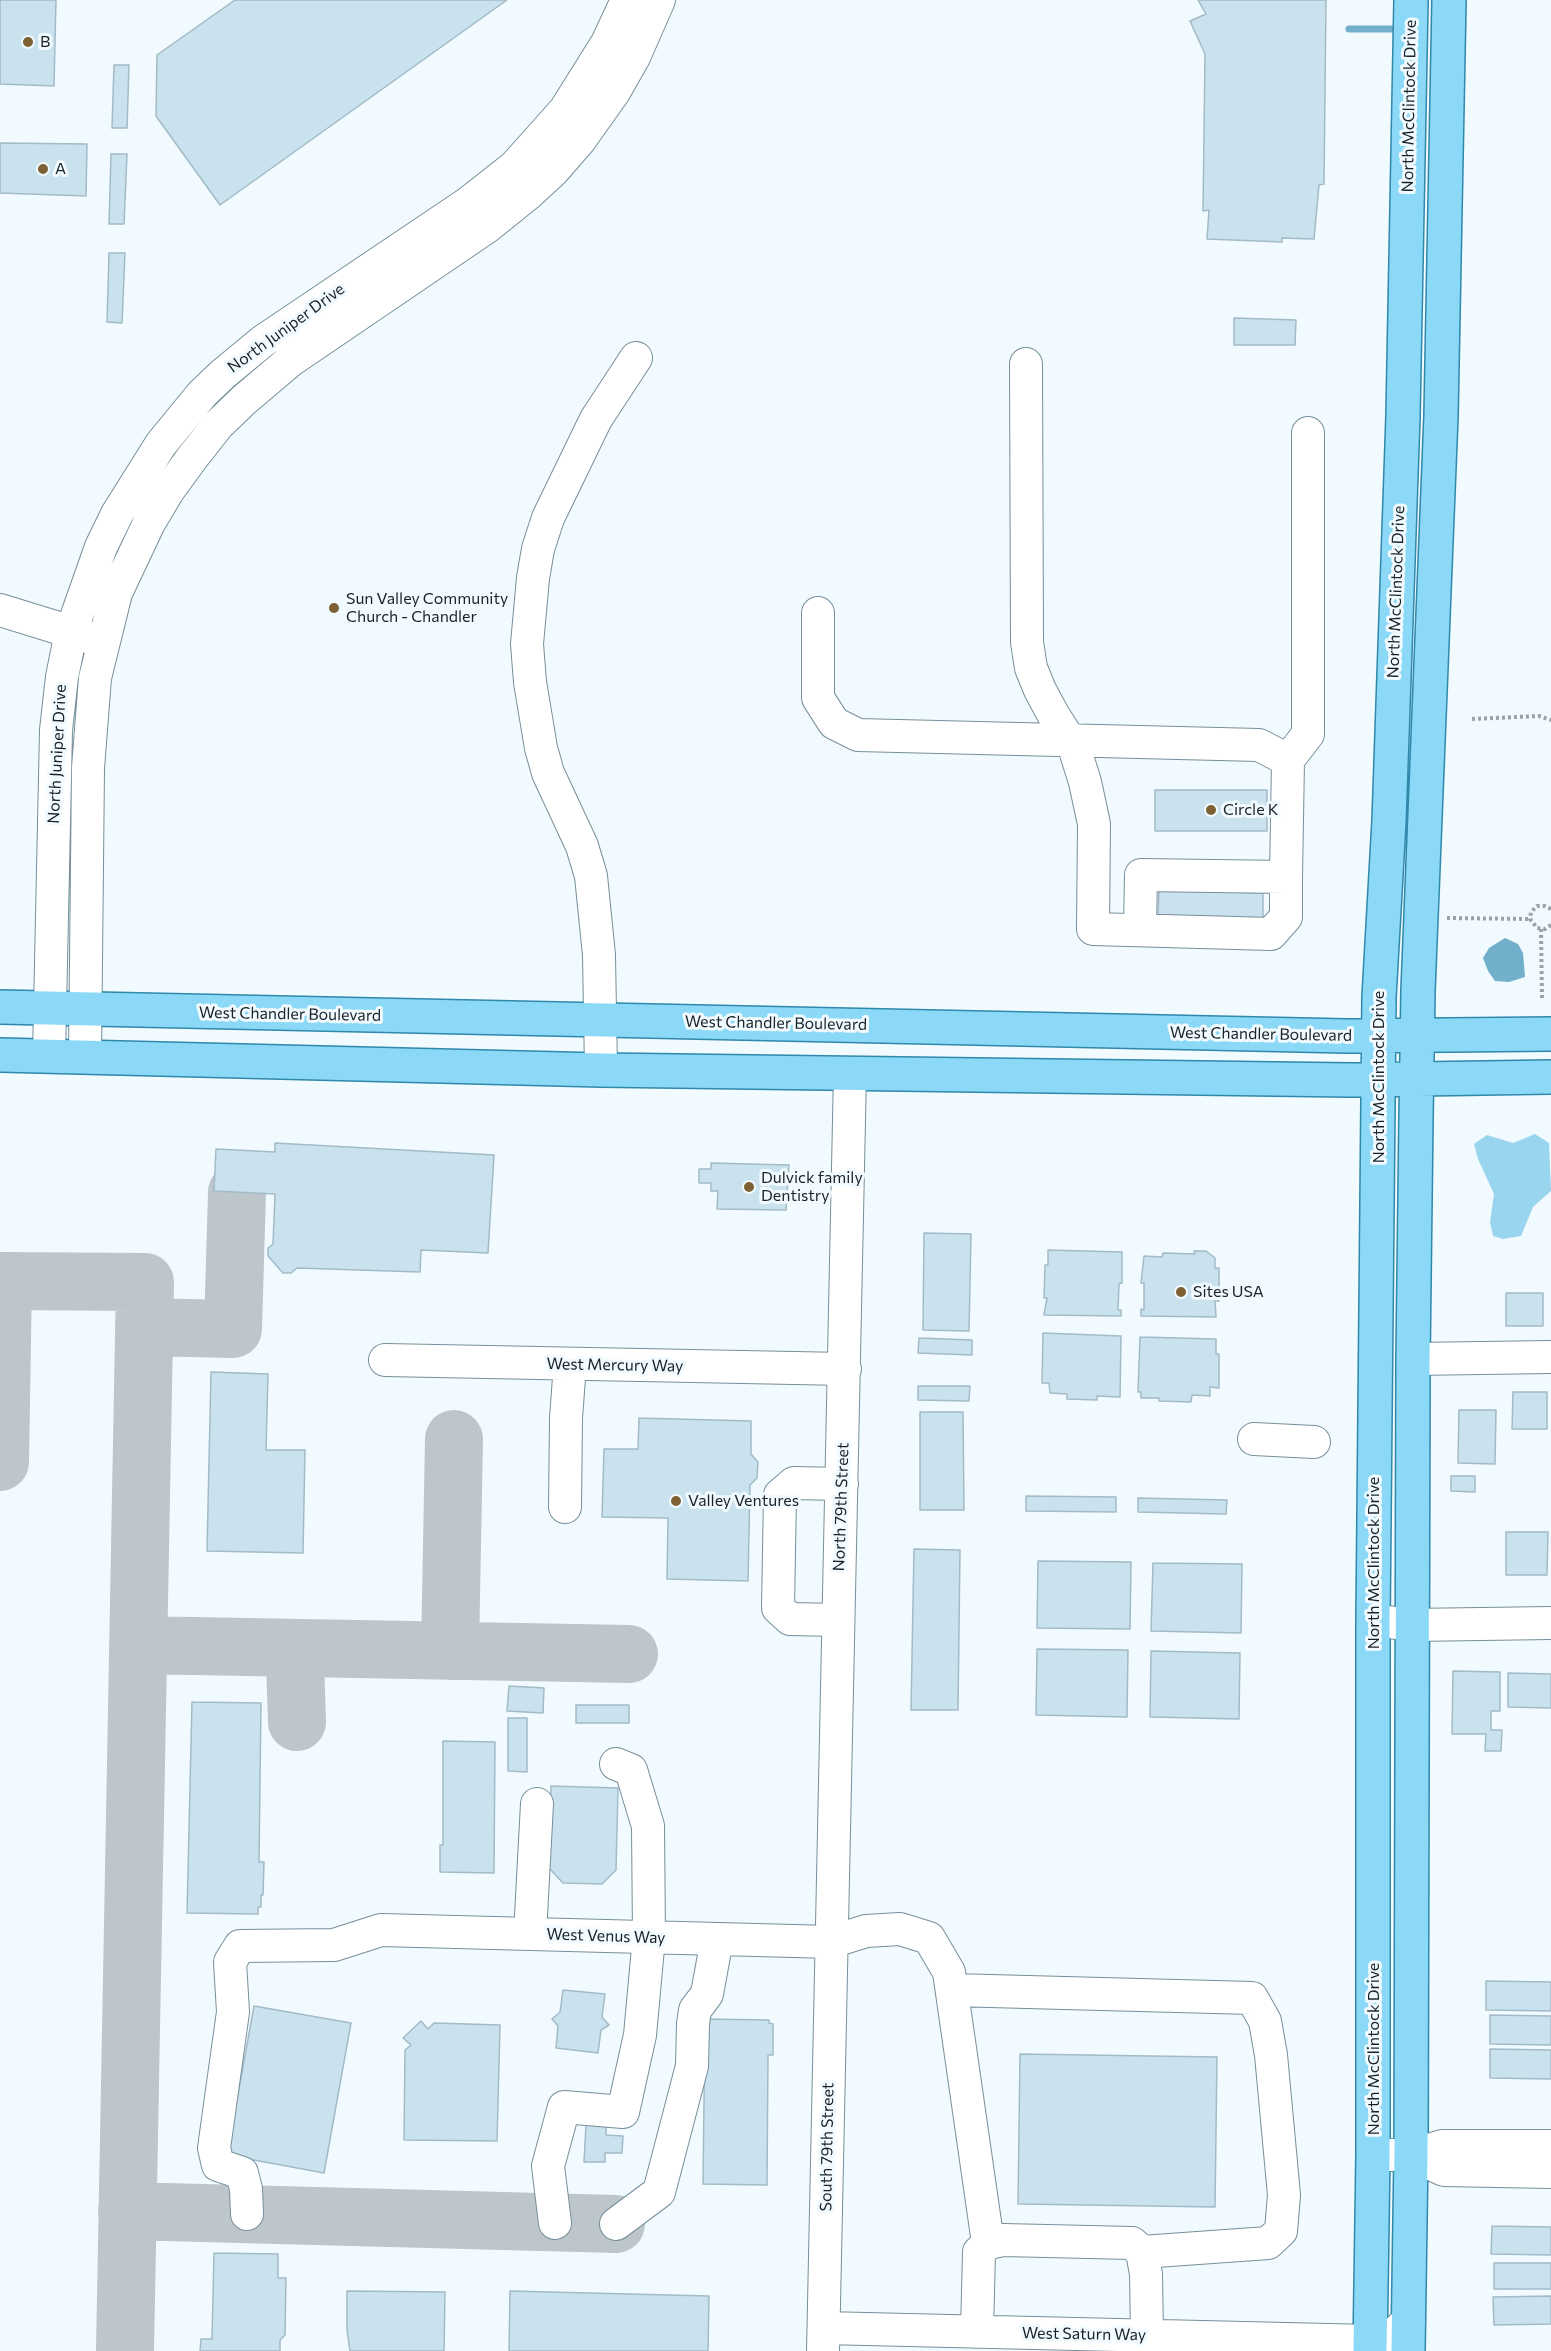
<!DOCTYPE html>
<style>
body{margin:0}
canvas{display:block;background:#f0faff}
</style>
<canvas width="1551" height="2351"></canvas>
<script>
const ctx = document.querySelector('canvas').getContext('2d');
ctx.lineJoin = 'round';
function fillPath(path, color) {
  ctx.fillStyle = color;
  ctx.fill(path, 'evenodd');
}
function toPath(rows) {
  const path = new Path2D();
  for (const r of rows) {
    path.moveTo(r[0], r[1]);
    for (let i = 2; i < r.length; i += 2) path.lineTo(r[i], r[i + 1]);
  }
  return path;
}
function stroke(path, color, width, dash) {
  ctx.strokeStyle = color;
  ctx.lineWidth = width;
  ctx.lineCap = dash ? 'butt' : 'round';
  ctx.setLineDash(dash || []);
  ctx.stroke(path);
}
function drawText(font, color, halo, rows, align = 'center') {
  ctx.font = font + ' Commissioner,sans-serif';
  ctx.lineWidth = 6;
  ctx.setLineDash([]);
  ctx.textBaseline = 'middle';
  ctx.strokeStyle = halo;
  ctx.fillStyle = color;
  for (const [text, x, y, turn = 0] of rows) {
    ctx.save();
    ctx.translate(x, y);
    ctx.rotate((+turn || 0) * Math.PI / 180);
    ctx.textAlign = isNaN(turn) ? turn : align;
    if (halo) ctx.strokeText(text, 0, 0);
    ctx.fillText(text, 0, 0);
    ctx.restore();
  }
}
fillPath(toPath([
 [1535,1134,1549,1143,1551,1191,1533,1207,1521,1236,1503,1239,1493,1236,1490,1222,1494,1194,1478,1159,1474,1144,1487,1135,1513,1143]
]), '#9ad5f0');
fillPath(toPath([
 [1505,938,1518,944,1523,953,1525,977,1509,982,1495,981,1488,971,1483,958,1489,948]
]), '#71afcb');
stroke(toPath([
 [1349,29,1397,29]
]), '#71afcb', 7);
stroke(toPath([
 [0,1281,145,1282,125,2351],
 [144,1327,233,1329,237,1192],
 [0,1462,3,1281],
 [138,1645,629,1654],
 [282,1648,295,1662,297,1722],
 [450,1651,454,1439],
 [127,2211,616,2224]
]), '#bcc6cb', 58);
const building = toPath([
 [0,0,56,0,54,86,0,84,0,0],
 [235,0,507,0,220,205,156,116,157,55,235,0],
 [1198,0,1326,0,1324,184,1319,185,1314,239,1282,238,1282,242,1207,239,1209,210,1203,211,1205,54,1190,21,1206,14,1198,0],
 [114,65,129,65,127,128,112,128,114,65],
 [0,143,87,144,86,196,0,193,0,143],
 [111,154,127,154,124,224,109,224,111,154],
 [109,253,125,253,122,323,107,322,109,253],
 [1234,318,1296,320,1295,345,1234,345,1234,318],
 [1155,790,1267,790,1267,831,1155,831,1155,790],
 [1159,890,1263,893,1263,918,1158,916,1159,890],
 [275,1143,494,1155,488,1253,421,1250,420,1272,297,1268,291,1273,283,1273,268,1256,268,1248,273,1244,275,1194,214,1191,216,1149,275,1152,275,1143],
 [711,1163,789,1165,786,1210,717,1209,718,1191,711,1191,711,1183,699,1183,699,1169,711,1169,711,1163],
 [924,1233,971,1234,969,1331,923,1330,924,1233],
 [1048,1250,1122,1252,1122,1283,1119,1284,1118,1310,1121,1310,1121,1316,1044,1315,1047,1298,1044,1298,1045,1265,1048,1265,1048,1250],
 [1194,1251,1206,1251,1215,1258,1215,1268,1219,1268,1219,1301,1215,1301,1216,1317,1141,1316,1141,1309,1144,1310,1144,1283,1141,1283,1144,1256,1162,1257,1163,1253,1195,1254,1194,1251],
 [1506,1293,1543,1293,1543,1326,1506,1326,1506,1293],
 [1043,1333,1121,1336,1120,1397,1097,1396,1097,1400,1067,1399,1067,1394,1050,1393,1049,1383,1042,1383,1043,1333],
 [1140,1337,1216,1339,1216,1354,1219,1354,1219,1388,1210,1387,1210,1396,1192,1395,1191,1402,1159,1401,1159,1398,1141,1398,1141,1392,1138,1392,1140,1337],
 [919,1338,972,1340,972,1355,918,1353,919,1338],
 [211,1372,268,1374,266,1450,305,1450,303,1553,207,1551,211,1372],
 [918,1386,970,1386,969,1401,918,1400,918,1386],
 [1513,1392,1547,1392,1547,1429,1512,1429,1513,1392],
 [1459,1410,1496,1410,1495,1464,1458,1463,1459,1410],
 [920,1412,963,1412,964,1510,920,1510,920,1412],
 [639,1418,751,1421,751,1454,758,1462,757,1478,750,1485,748,1581,667,1579,668,1518,602,1517,604,1449,638,1449,639,1418],
 [1451,1476,1475,1476,1475,1492,1451,1491,1451,1476],
 [1026,1496,1116,1497,1116,1512,1026,1511,1026,1496],
 [1138,1498,1227,1500,1226,1514,1138,1512,1138,1498],
 [1506,1532,1548,1532,1547,1575,1506,1575,1506,1532],
 [914,1549,960,1550,958,1710,911,1710,914,1549],
 [1038,1561,1131,1562,1130,1629,1037,1628,1038,1561],
 [1153,1563,1242,1564,1241,1633,1151,1631,1153,1563],
 [1037,1649,1128,1650,1127,1717,1036,1715,1037,1649],
 [1151,1651,1240,1653,1239,1719,1150,1717,1151,1651],
 [1453,1671,1500,1672,1500,1711,1491,1711,1491,1730,1502,1730,1501,1751,1485,1751,1486,1734,1452,1734,1453,1671],
 [1508,1673,1551,1674,1551,1708,1508,1707,1508,1673],
 [509,1686,544,1688,543,1713,507,1711,509,1686],
 [192,1702,261,1703,259,1862,264,1862,263,1895,261,1895,261,1907,258,1907,258,1914,187,1913,192,1702],
 [576,1705,629,1705,629,1723,576,1723,576,1705],
 [508,1718,527,1718,527,1772,508,1771,508,1718],
 [443,1741,495,1742,494,1873,440,1872,440,1845,443,1845,443,1741],
 [551,1786,618,1788,616,1870,602,1884,563,1883,549,1868,551,1786],
 [1486,1981,1551,1982,1551,2011,1486,2010,1486,1981],
 [563,1990,605,1994,602,2017,609,2025,601,2030,598,2053,556,2048,558,2026,552,2019,560,2012,563,1990],
 [254,2006,351,2023,324,2173,227,2155,254,2006],
 [1490,2015,1551,2016,1551,2045,1490,2044,1490,2015],
 [705,2019,769,2020,769,2023,773,2024,773,2055,768,2055,767,2185,703,2184,705,2019],
 [421,2021,428,2029,434,2023,500,2025,497,2141,404,2140,405,2050,411,2045,403,2038,421,2021],
 [1490,2049,1551,2050,1551,2079,1490,2078,1490,2049],
 [1020,2054,1217,2057,1215,2207,1018,2204,1020,2054],
 [586,2125,606,2126,606,2135,623,2136,622,2153,605,2153,605,2162,584,2162,586,2125],
 [1492,2226,1551,2227,1551,2255,1491,2254,1492,2226],
 [214,2253,278,2254,278,2278,286,2278,285,2335,280,2340,280,2351,200,2351,201,2339,212,2339,214,2253],
 [1494,2263,1551,2263,1551,2289,1494,2289,1494,2263],
 [347,2291,445,2292,444,2351,350,2351,347,2330,347,2291],
 [510,2291,709,2296,708,2351,509,2351,510,2291],
 [1551,2296,1551,2324,1494,2325,1493,2297,1551,2296]
]);
fillPath(building, '#c9e2ee');
stroke(building, '#a3bbc7', 1.5);
const minor = toPath([
 [1026,364,1027,642,1031,668,1040,690,1054,716,1074,747,1085,782,1094,824,1093,929,1271,934,1286,917,1286,877],
 [0,610,91,638],
 [818,613,818,698,834,723,858,735,1259,745,1288,760],
 [1140,930,1141,875,1286,877,1288,760,1308,734,1308,433],
 [49,1056,56,730,62,677,71,632,101,547,117,514,161,444,202,394,223,374,263,341,468,203,515,166,565,110,607,43,627,0],
 [85,1057,88,768,95,678,116,593,149,523,168,491,192,458,218,425,244,400,290,361,487,227,528,194,553,171,580,140,614,92,634,57,659,0],
 [601,1070,599,955,591,876,582,846,548,773,541,748,530,682,527,644,533,578,538,549,548,518,596,419,636,358],
 [1413,1359,1551,1357],
 [385,1360,845,1369],
 [1254,1439,1314,1442],
 [565,1507,566,1418,570,1364],
 [838,1620,790,1619,778,1608,780,1495,794,1483,842,1484],
 [1373,1620,1411,1625,1551,1623],
 [530,1934,537,1804],
 [952,1990,1252,1998,1265,2021,1271,2055,1284,2195,1281,2231,1268,2243,1142,2252],
 [1373,2155,1411,2155,1442,2146,1551,2146],
 [1411,2155,1444,2170,1551,2172],
 [247,2214,246,2189,242,2173,218,2165,214,2148,233,2012,230,1962,240,1946,334,1945,381,1930,831,1942,866,1931,900,1929,929,1938,949,1972,988,2243],
 [555,2223,548,2166,564,2107,623,2112,640,2035,649,1937,648,1826,631,1770,616,1764],
 [616,2224,659,2192,692,2066,693,2024,695,2010,707,1994,717,1939],
 [824,2328,1370,2341,1383,2340,1394,2334,1409,2320],
 [977,2332,979,2252,988,2243,1003,2240,1132,2243,1142,2252,1146,2274,1147,2336],
 [823,2351,850,1073]
]);
const major = toPath([
 [0,1007,1347,1036,1551,1034],
 [0,1055,601,1070,976,1075,1350,1080,1551,1077],
 [1370,2351,1373,2155,1373,1620,1379,997,1389,821,1403,416,1411,0],
 [1408,2351,1411,2155,1413,1359,1416,1118,1418,991,1441,416,1449,0]
]);
stroke(minor, '#778f9a', 34);
stroke(major, '#3088aa', 36);
stroke(toPath([
 [1472,719,1539,716,1551,720],
 [1551,909,1545,906,1537,906,1531,912,1530,919,1537,928,1545,929,1551,925],
 [1447,918,1530,919],
 [1541,929,1542,999]
]), '#9aa3a8', 4, [3, 3]);
stroke(minor, '#fff', 32);
stroke(major, '#8bd9f7', 33);
for (const [x, y, r, color] of [
 [28,42,6,"#7d6134"],
 [43,169,6,"#7d6134"],
 [334,608,6,"#7d6134"],
 [1211,810,6,"#7d6134"],
 [749,1187,6,"#7d6134"],
 [1181,1292,6,"#7d6134"],
 [676,1501,6,"#7d6134"]
]) {
  const dot = new Path2D();
  dot.arc(x, y, r, 0, 2 * Math.PI);
  ctx.fillStyle = color;
  ctx.fill(dot);
  stroke(dot, '#f0faff', 2);
}
drawText('16px', '#192227', '#f0faff', [
 ["B",40,42],
 ["A",55,169],
 ["Sun Valley Community",346,599],
 ["Church - Chandler",346,617],
 ["Circle K",1223,810],
 ["Dulvick family",761,1178],
 ["Dentistry",761,1196],
 ["Sites USA",1193,1292],
 ["Valley Ventures",688,1501]
], 'left');
drawText('16px', '#192227', '#f0faff', [
 ["North McClintock Drive",1409,106,-89],
 ["North Juniper Drive",286,328,-36],
 ["North McClintock Drive",1396,592,-88],
 ["North Juniper Drive",57,754,-87],
 ["West Chandler Boulevard",290,1014,1],
 ["West Chandler Boulevard",776,1023,1],
 ["West Chandler Boulevard",1261,1034,1],
 ["North McClintock Drive",1379,1077,-90],
 ["West Mercury Way",615,1365,1],
 ["North 79th Street",841,1507,-88],
 ["North McClintock Drive",1374,1563,-90],
 ["West Venus Way",606,1936,2],
 ["North McClintock Drive",1374,2049,-90],
 ["South 79th Street",827,2147,-89],
 ["West Saturn Way",1084,2334,1]
]);
</script>
